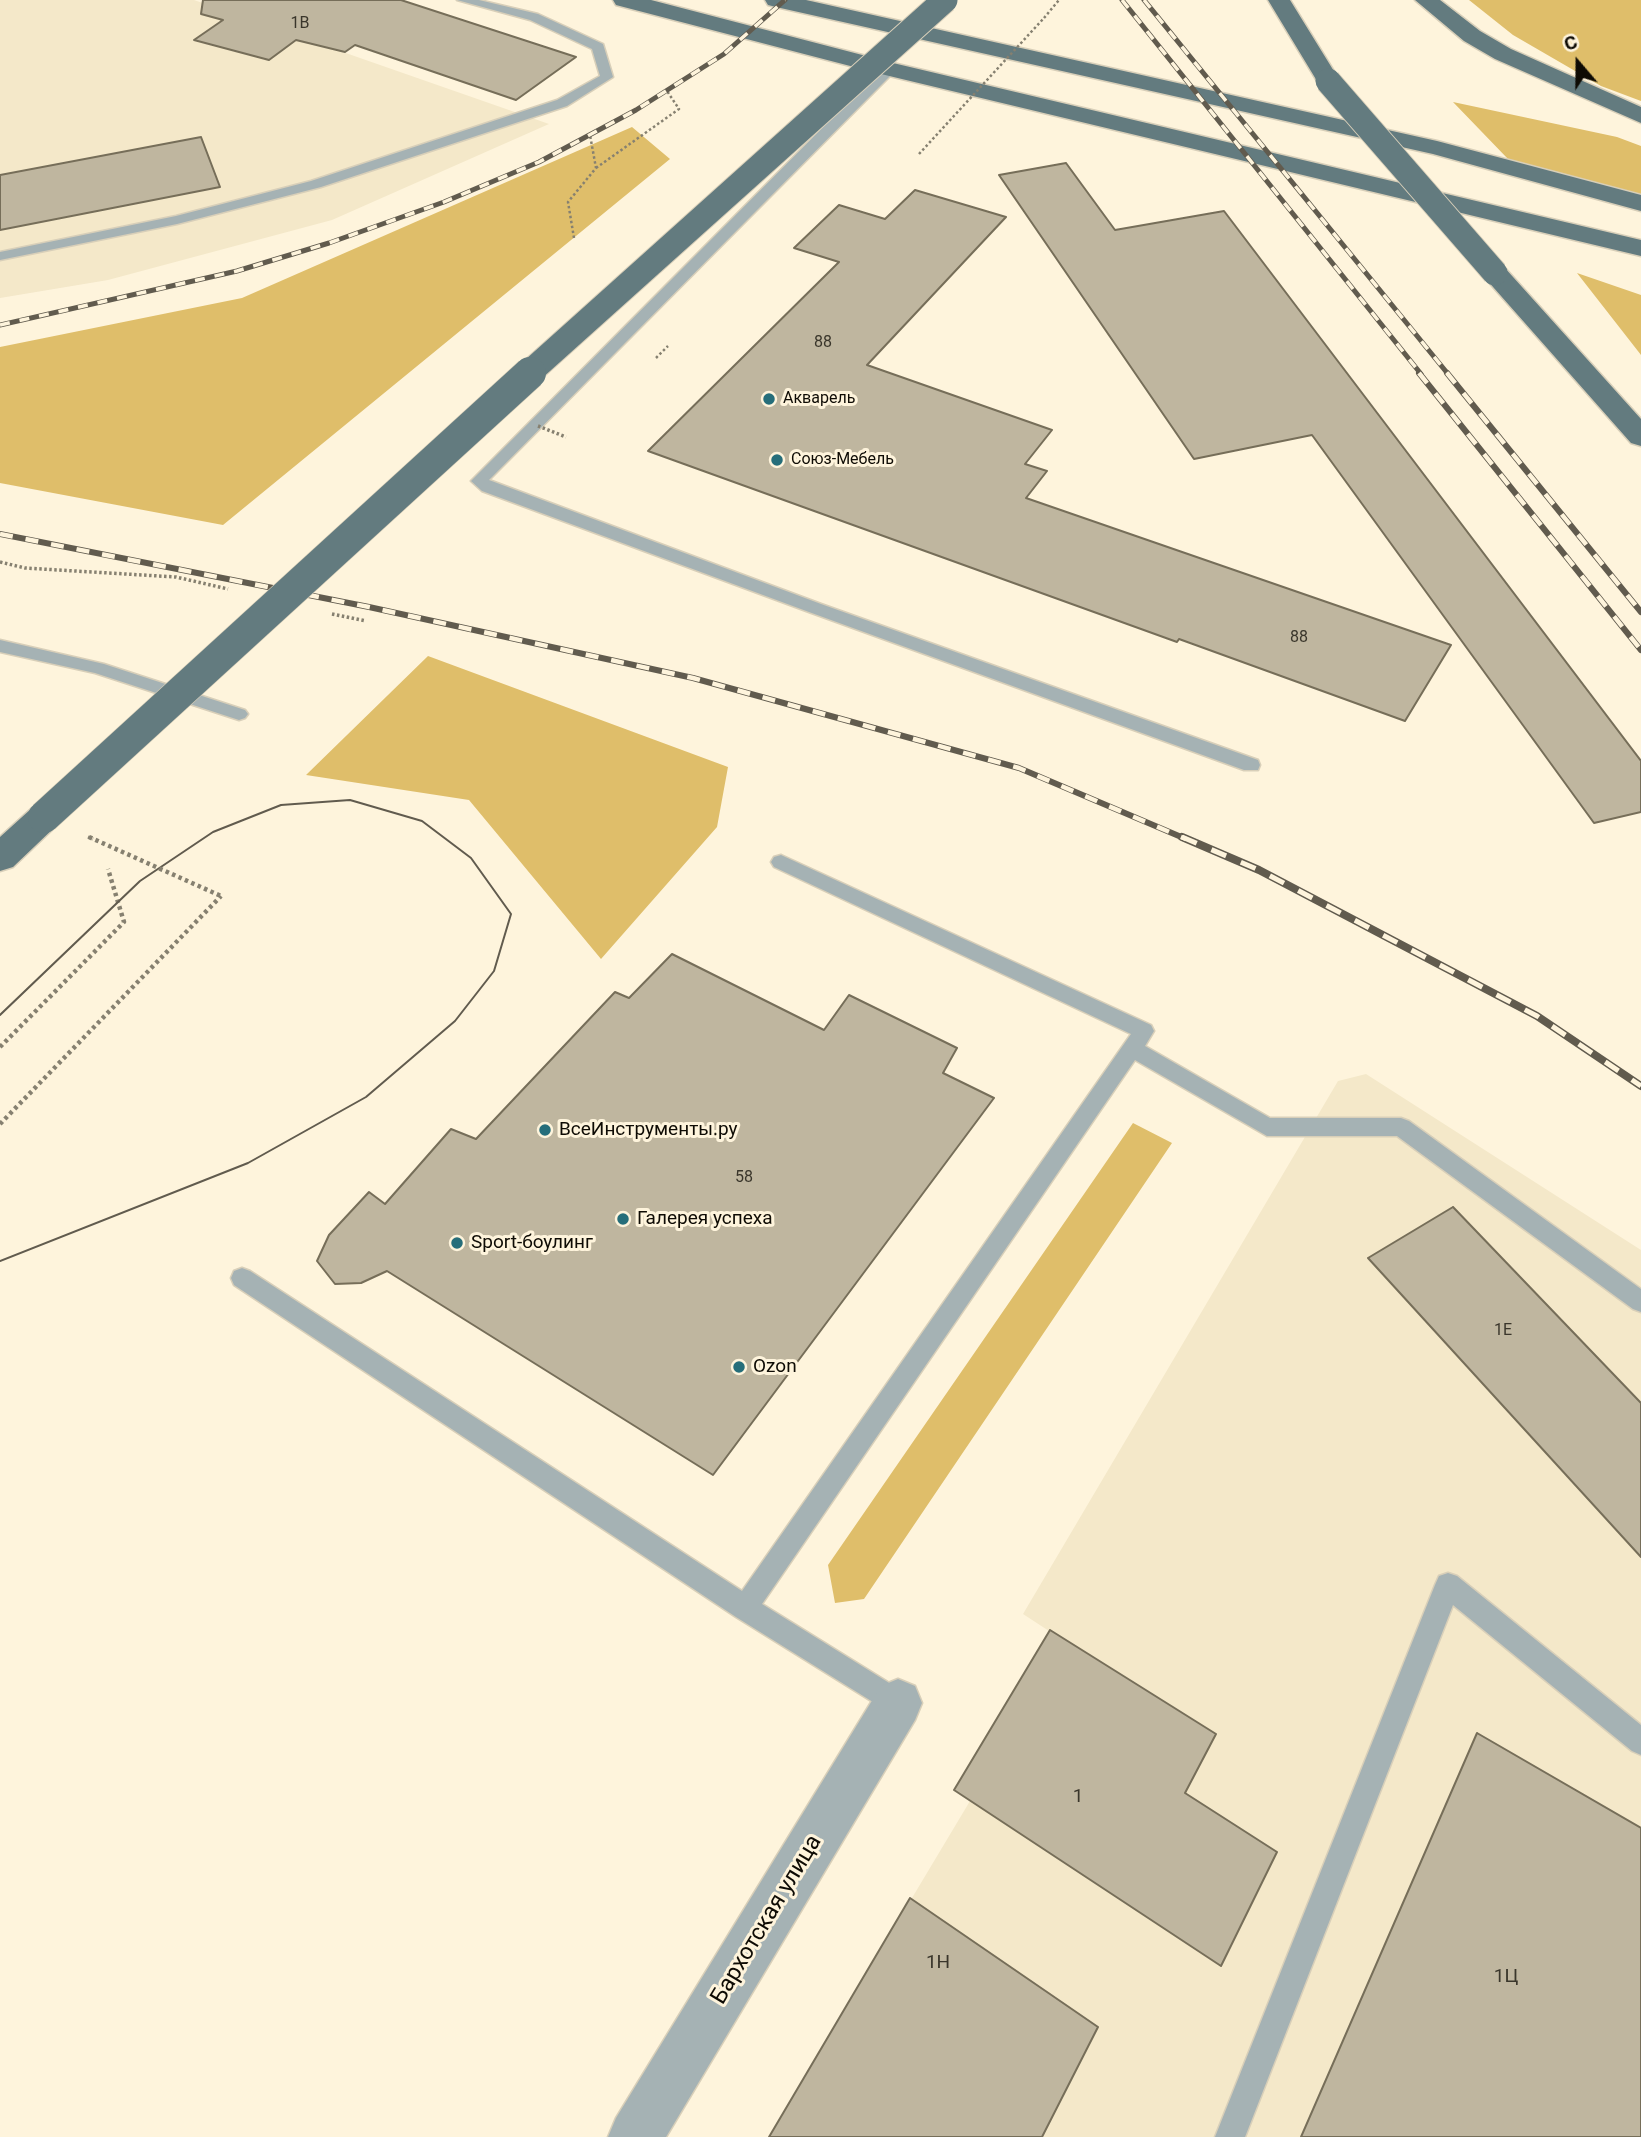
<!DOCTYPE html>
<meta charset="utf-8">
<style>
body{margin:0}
#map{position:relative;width:1641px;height:2137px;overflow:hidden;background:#fef4dc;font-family:Roboto,sans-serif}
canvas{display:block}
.north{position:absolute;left:1543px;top:28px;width:70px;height:70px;-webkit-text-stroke:5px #fef4dc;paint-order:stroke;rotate:340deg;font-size:19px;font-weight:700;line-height:28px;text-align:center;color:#0e0b04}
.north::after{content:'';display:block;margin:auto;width:24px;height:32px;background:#0e0b04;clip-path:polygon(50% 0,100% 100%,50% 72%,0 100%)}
</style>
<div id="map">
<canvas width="1641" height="2137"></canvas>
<div class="north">С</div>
</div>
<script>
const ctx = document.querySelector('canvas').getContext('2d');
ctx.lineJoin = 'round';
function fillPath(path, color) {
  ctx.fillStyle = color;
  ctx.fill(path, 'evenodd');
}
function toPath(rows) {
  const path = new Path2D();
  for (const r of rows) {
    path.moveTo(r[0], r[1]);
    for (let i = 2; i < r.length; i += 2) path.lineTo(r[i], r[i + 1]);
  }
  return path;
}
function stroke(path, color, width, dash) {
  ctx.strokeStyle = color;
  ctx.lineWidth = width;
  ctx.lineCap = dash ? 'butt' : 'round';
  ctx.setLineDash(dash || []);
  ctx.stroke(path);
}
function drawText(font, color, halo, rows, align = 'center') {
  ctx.font = font + ' Roboto,sans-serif';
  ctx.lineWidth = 6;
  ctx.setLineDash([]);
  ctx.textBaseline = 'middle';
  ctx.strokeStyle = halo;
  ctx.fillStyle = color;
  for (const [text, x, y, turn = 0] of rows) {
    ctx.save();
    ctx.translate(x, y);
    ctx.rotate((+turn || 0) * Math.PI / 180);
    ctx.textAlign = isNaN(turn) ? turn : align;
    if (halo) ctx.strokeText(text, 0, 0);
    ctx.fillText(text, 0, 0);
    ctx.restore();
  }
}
fillPath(toPath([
 [0,0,194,0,549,124,332,220,108,280,0,298],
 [1366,1074,1641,1250,1641,2137,769,2137,970,1801,955,1789,1049,1631,1023,1614,1338,1081]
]), '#f4e8c9');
fillPath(toPath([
 [1469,0,1641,0,1641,101,1601,86,1513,35],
 [1453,102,1617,137,1641,146,1641,195,1508,159],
 [632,127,670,159,223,525,0,483,0,347,242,298],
 [1577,273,1641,295,1641,355],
 [428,656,728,767,717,827,601,959,469,800,306,775],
 [1133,1123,1172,1143,864,1599,835,1603,828,1565]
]), '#dfbe6a');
const building = toPath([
 [203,0,401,0,576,57,516,100,355,45,345,52,296,40,269,60,194,40,223,20,201,14,203,0],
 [201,137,220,187,0,230,0,175,201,137],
 [1066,163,1115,230,1224,211,1641,761,1641,812,1594,823,1312,435,1194,459,999,175,1066,163],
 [915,190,1006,217,867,365,1052,430,1025,464,1047,471,1026,498,1451,645,1405,721,1179,639,1177,642,648,451,839,262,794,248,839,205,885,219,915,190],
 [672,954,824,1030,849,995,957,1048,943,1073,994,1098,713,1475,387,1271,361,1283,335,1284,317,1261,329,1235,369,1192,385,1204,451,1129,476,1139,615,992,629,998,672,954],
 [1453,1207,1641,1403,1641,1557,1368,1258,1453,1207],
 [1050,1630,1216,1734,1185,1793,1277,1852,1221,1966,954,1790,1050,1630],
 [1477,1733,1641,1828,1641,2137,1301,2137,1477,1733],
 [910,1898,1098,2027,1042,2137,769,2137,910,1898]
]);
fillPath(building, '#bfb69f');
stroke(building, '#766e59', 2);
const lane = toPath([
 [457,0,479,0,538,14,603,44,613,77,567,106,321,187,177,224,0,260,0,252,176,216,311,181,557,100,600,76,592,49,530,20,457,0],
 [889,65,894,66,894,72,489,480,821,604,1258,760,1260,765,1258,770,1244,770,809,612,482,491,471,481,884,66,889,65],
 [0,640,104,664,245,710,248,714,245,718,239,720,95,673,0,652,0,640],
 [781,855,1151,1025,1154,1031,1145,1046,1270,1118,1401,1118,1409,1121,1641,1289,1641,1312,1633,1309,1397,1136,1267,1136,1135,1060,762,1604,907,1694,911,1703,907,1712,898,1716,889,1712,736,1617,234,1285,231,1278,234,1271,242,1268,250,1271,742,1591,1131,1034,774,867,771,862,774,857,781,855],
 [1448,1573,1457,1576,1641,1725,1641,1755,1632,1751,1453,1605,1245,2137,1215,2137,1435,1585,1439,1576,1448,1573]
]);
const street = toPath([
 [898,1679,915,1686,922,1703,915,1720,666,2137,608,2137,616,2118,881,1686,898,1679]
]);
const primary = toPath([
 [613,0,651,0,893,63,1641,240,1641,256,881,74,616,5,613,0],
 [765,0,806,0,1437,141,1641,195,1641,211,1433,154,776,7,768,5,765,0],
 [1268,0,1290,0,1340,81,1336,86,1320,86,1268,0],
 [1415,0,1440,0,1480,31,1511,49,1641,107,1641,123,1495,59,1464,41,1415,0],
 [1495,265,1504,267,1641,419,1641,446,1631,443,1486,279,1482,273,1486,267,1495,265],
 [44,804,56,808,61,817,56,826,13,867,0,871,0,837,32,808,44,804]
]);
stroke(lane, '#d8cfb9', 3);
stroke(street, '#d8cfb9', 3);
stroke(primary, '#d8cfb9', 3);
stroke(toPath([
 [1044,18,1059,0],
 [596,168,679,109,667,91],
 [574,238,568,202,596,168,590,135],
 [656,358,668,346]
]), '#868070', 2.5, [2.5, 2.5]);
stroke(toPath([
 [0,562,25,568,176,577,228,589],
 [332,614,366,621]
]), '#868070', 3.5, [2.5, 2.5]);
stroke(toPath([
 [0,1047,124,922,108,869],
 [0,1124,221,896]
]), '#868070', 4.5, [3.5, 3.5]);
fillPath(lane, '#a5b2b4');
fillPath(street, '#a5b2b4');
fillPath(primary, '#637b7f');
stroke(toPath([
 [0,1015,140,881,213,832,281,805,350,800,422,821,471,858,511,914,494,971,455,1021,366,1097,248,1163,0,1261]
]), '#615b4e', 2);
const railFar2 = toPath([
 [1122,0,1421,374],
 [1144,0,1448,374],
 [0,325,237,271,329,243,444,202,539,162,636,110,724,54,785,0]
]);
const railFar1 = toPath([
 [1419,373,1641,650],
 [1447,373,1641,612],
 [0,534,369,607,693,678,1019,768,1186,839]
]);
const rail = toPath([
 [1182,837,1259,870,1537,1016,1641,1086]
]);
stroke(railFar2, '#615b4e', 5);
stroke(railFar1, '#615b4e', 6);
stroke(rail, '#615b4e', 8);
stroke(railFar2, '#fef4dc', 3.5, [10]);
stroke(railFar1, '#fef4dc', 4.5, [13]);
stroke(rail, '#fef4dc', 5, [16]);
const primaryBridgeFar1 = toPath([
 [1328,81,1495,273],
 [528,374,945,0]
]);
const primaryBridge = toPath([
 [44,817,530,373]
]);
stroke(primaryBridgeFar1, '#d8cfb9', 27, []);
stroke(primaryBridge, '#d8cfb9', 33, []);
stroke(toPath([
 [919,154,1044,18]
]), '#868070', 2.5, [2.5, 2.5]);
stroke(toPath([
 [538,426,566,437],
 [88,837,93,839]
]), '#868070', 3.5, [2.5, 2.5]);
stroke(toPath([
 [89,837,221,896]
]), '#868070', 4.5, [3.5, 3.5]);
stroke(primaryBridgeFar1, '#637b7f', 25);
stroke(primaryBridge, '#637b7f', 32);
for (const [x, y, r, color] of [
 [769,399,7,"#266e7a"],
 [777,460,7,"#266e7a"],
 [545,1130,7,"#266e7a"],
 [623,1219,7,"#266e7a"],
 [457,1243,7,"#266e7a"],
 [739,1367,7,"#266e7a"]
]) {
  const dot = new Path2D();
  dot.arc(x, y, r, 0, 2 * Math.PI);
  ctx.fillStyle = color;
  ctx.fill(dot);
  stroke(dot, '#fef4dc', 2.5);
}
drawText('16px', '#3a362b', null, [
 ["1В",300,24],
 ["88",823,343],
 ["88",1299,638],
 ["58",744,1178],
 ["1Е",1503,1331]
]);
drawText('16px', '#0e0b04', '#fef4dc', [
 ["Акварель",783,399],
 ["Союз-Мебель",791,460]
], 'left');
drawText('19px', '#0e0b04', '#fef4dc', [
 ["ВсеИнструменты.ру",559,1130],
 ["Галерея успеха",637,1219],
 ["Sport-боулинг",471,1243],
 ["Ozon",753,1367]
], 'left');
drawText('19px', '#3a362b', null, [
 ["1",1078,1797],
 ["1Н",938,1963],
 ["1Ц",1506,1977]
]);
drawText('23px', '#0e0b04', '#fef4dc', [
 ["Бархотская улица",767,1920,-59]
]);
</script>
